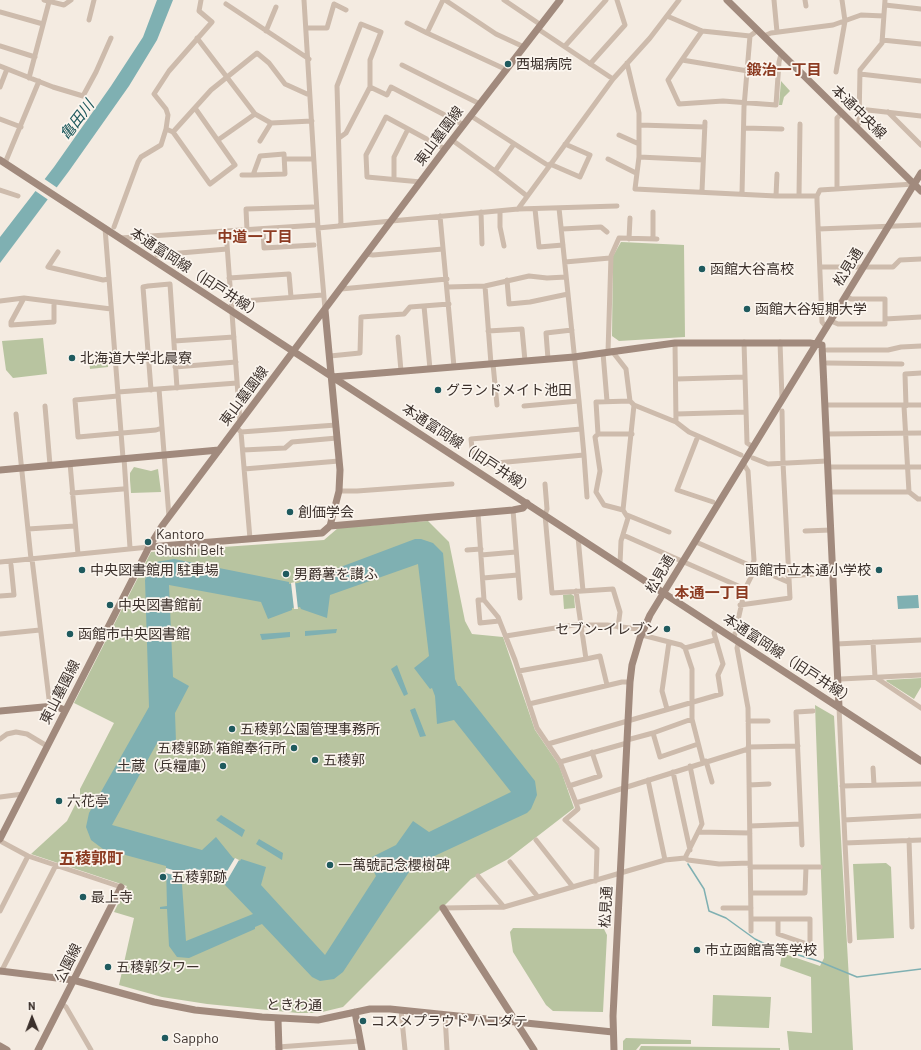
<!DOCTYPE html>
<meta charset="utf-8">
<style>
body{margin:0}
#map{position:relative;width:921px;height:1050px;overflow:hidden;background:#f4ebe1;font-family:Barlow,sans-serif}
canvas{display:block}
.north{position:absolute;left:12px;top:998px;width:40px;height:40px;-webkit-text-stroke:3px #fbf5ee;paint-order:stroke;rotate:359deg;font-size:11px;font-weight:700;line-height:16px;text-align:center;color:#3b302b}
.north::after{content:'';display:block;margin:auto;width:14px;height:18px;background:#3b302b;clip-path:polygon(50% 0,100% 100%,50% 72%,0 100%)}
</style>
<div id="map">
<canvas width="921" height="1050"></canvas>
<div class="north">N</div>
</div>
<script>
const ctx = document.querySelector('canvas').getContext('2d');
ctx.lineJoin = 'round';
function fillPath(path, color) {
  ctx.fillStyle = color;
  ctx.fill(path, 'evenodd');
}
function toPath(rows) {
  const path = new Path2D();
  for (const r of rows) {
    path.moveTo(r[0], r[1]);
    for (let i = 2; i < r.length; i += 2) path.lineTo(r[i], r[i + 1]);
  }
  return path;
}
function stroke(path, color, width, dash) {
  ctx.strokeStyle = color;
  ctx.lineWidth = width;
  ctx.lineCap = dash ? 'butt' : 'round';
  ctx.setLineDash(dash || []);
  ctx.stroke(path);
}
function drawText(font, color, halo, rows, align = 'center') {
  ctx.font = font + ' Barlow,"Noto Sans JP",sans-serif';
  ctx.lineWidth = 3.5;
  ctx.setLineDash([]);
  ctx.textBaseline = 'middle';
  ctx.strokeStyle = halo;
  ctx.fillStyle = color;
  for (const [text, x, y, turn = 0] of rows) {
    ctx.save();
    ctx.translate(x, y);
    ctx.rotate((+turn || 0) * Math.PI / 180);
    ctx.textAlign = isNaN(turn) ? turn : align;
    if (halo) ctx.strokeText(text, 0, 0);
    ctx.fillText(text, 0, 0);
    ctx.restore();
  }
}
fillPath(toPath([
 [781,81,790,91,784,97,782,105,779,105],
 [621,242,684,245,685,337,619,341,612,336,613,256],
 [43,338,47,374,13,378,6,370,2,341],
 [108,358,108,367,90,369,89,360],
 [134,467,151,471,158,469,161,492,131,493,130,480,130,473],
 [428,521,449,542,465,621,472,634,503,637,535,730,559,765,574,808,508,859,471,879,343,1007,318,1013,298,1013,207,1004,162,997,119,985,134,918,114,912,127,886,31,854,67,821,80,795,80,789,114,723,74,703,151,552,324,540,338,528],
 [571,594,574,596,575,608,564,609,563,595],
 [921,678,921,687,914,699,886,681,887,680],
 [815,705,834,716,853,1050,789,1050,787,1031,812,1033,811,977,780,966,782,953,820,966,824,958],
 [886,863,891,867,894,938,857,940,853,864],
 [513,928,604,929,607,935,603,1012,553,1011,546,1005,513,952,510,932],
 [713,995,771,997,769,1028,712,1026],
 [626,1038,691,1040,691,1044,641,1044,636,1050,623,1050,623,1041],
 [641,1046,780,1048,780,1050,639,1050]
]), '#b8c4a0');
fillPath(toPath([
 [157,0,173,0,157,40,129,86,69,171,0,263,0,237,54,167,111,86,143,37],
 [415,539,421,539,433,543,443,553,455,679,458,686,460,686,535,781,537,795,531,809,527,813,413,866,343,972,334,979,320,981,312,977,262,924,255,927,255,929,189,958,177,957,169,946,167,909,160,909,160,907,167,906,166,866,103,849,91,840,86,827,89,813,149,707,145,580,148,570,156,562,174,559,289,582,289,584,298,583],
 [418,564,429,656,414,668,430,689,432,688,435,696,437,724,454,720,511,792,429,832,413,821,396,845,368,859,376,876,325,955,261,885,266,867,241,859,240,861,233,858,216,837,202,850,112,825,157,743,176,742,175,713,189,686,173,677,169,585,261,602,268,619,292,610,292,608,300,607,301,609,327,618,330,595],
 [181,870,220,879,226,883,225,885,253,914,186,941],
 [918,595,919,608,898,609,897,596],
 [337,629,336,633,305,636,305,631],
 [290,632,290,637,262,640,260,634],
 [397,665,408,694,404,696,391,669],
 [415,708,426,736,420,737,410,710],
 [221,815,245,830,242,837,216,820],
 [259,839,283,853,282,860,256,844]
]), '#7fb0b2');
fillPath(toPath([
 [43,178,59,189,50,201,34,190],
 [295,582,298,609,294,609,291,583],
 [235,858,239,860,225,884,221,881],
 [166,868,183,873,182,877,165,873]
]), '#f4ebe1');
stroke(toPath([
 [688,864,704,889,709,911,726,918,755,939,769,946,818,961,857,977,921,969]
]), '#7fb0b2', 1.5);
stroke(toPath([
 [44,0,64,5,71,0],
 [304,0,318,228,325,309],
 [443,0,427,33,507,70],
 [445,0,496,34,524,47],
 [504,0,541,25],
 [774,0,777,32],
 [805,0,806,6],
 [226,4,309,59],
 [885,5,921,9],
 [0,12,43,24],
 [667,16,702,31,750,36,758,30],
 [89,20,94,0],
 [407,23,427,33],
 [306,28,327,28,334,4,346,10],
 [538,29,613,79],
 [266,31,276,7],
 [702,31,668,80,679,104,723,101,776,105,779,62,781,54],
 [764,36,771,33,833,25,861,15,884,16],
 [197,38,255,114,271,123,312,121],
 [882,40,921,44],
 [0,46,35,57],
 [565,46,606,0],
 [682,60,748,71],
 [627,63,639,113,639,157,635,189,776,196,817,196],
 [590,64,625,25,617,0],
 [402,65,480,104],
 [0,66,53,87,83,96,96,72,111,38],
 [836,72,845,21,842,0],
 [860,74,921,81],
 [29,78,49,2],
 [0,87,7,69],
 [370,87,387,95,391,87,464,125],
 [195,108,235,165,210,184,173,132,166,129,168,115,166,109,154,94,169,71,212,22,199,11,201,0],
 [859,109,921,116],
 [888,112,921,145],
 [471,116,549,166],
 [0,119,21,127],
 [639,125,705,127],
 [744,128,782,129],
 [856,128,859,123,860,70,882,43,885,0],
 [173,132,211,90,257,53,269,63,285,84,307,94],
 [619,135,639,144],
 [339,138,346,133,370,87,370,60,381,32,361,24,337,86,341,226],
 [218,140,255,114],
 [452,140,495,171,514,144],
 [260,141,271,123],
 [639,157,703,160],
 [286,159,313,159],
 [608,159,636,173],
 [5,163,39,81],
 [550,164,580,177,590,155,565,144],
 [495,171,527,196],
 [242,175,253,175,260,156,284,154,285,174,253,175],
 [394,179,394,157,408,129],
 [421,182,367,177,366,155,386,117,445,149],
 [837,189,837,118,842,113],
 [0,190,18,196],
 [702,191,705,122],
 [742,194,744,107,750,36],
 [776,196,777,174],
 [799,196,800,124],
 [559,208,568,294,579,401,584,455,485,464,473,457,471,439,581,429],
 [518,209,613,79,650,38,679,0],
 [535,209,539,247,563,245],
 [500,211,500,227,504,246],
 [481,212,482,244],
 [440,216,454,367],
 [114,227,138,162,141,157,161,145,166,129],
 [105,228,123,458],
 [318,228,518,209,617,206],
 [263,229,264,248,314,245],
 [562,229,601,227,607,232],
 [818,229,921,225],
 [247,230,246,209,313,207],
 [226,231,240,422],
 [120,238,317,225],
 [629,239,630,218],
 [653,239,653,212],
 [58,252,48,267,103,280,109,279],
 [366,254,373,255,443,249],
 [157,255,227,249],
 [565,262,610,258],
 [820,267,893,267,900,260,921,259],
 [229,278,289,274,291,297],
 [507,280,509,304,530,302,568,294],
 [485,286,491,364],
 [447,287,485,286,529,276,547,278,566,277],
 [341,289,447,279],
 [24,298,11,322,11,325,54,322,54,302],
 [0,301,24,298,111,309],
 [231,302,323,295],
 [424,306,430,369],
 [885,319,921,317],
 [831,321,838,324,885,324,885,299,851,299,846,296],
 [827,328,822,322,817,201,817,196,820,190,914,184],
 [488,331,522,329,525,361],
 [398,337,401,371],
 [174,341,234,337],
 [744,342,747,443,753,447],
 [780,342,782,399],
 [675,343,676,422],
 [827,350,888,350,901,347,921,346],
 [612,351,626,369,630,401],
 [608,352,611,256,619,238,657,239],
 [603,353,607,401],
 [330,356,360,353,361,317,404,314,410,307,449,304],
 [548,359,546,333,572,330],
 [827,363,902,364],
 [493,364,497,405],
 [175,367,236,362],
 [676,379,745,377],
 [159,389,169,517],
 [151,390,143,287,148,286,170,284,177,388],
 [118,392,237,383],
 [118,396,75,400,78,437,156,430,162,428],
 [825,405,921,405],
 [45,406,50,465],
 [524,406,579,401],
 [904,406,909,492],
 [906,406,905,374,921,373],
 [16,414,31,559],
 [676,414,746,412],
 [237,428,241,432,250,539],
 [241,432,336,425],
 [598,434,596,402,630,401,634,405,676,422,689,432,741,455],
 [826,434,921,433],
 [698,436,677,490,713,502],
 [243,450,285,448,292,442,337,438],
 [584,455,587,497],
 [124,458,130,548],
 [753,458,768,464,827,461],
 [70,463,78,554],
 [743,463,748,471,754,560,752,566],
 [828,467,921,467],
 [244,469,339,461],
 [545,484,547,509,545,515,552,593,613,589,620,612,618,627],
 [339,491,357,491,452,484],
 [829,492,909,492,918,499,921,499],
 [72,493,123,489],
 [513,510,520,598],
 [623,510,604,505,596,492,600,471,595,437,598,434,632,434],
 [478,513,484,600,498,617,515,660,537,728,560,762,576,803,578,809,565,820,597,849,596,881],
 [627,515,669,532],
 [28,529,75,526],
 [805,531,831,530],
 [623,535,745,589],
 [578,537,583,591],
 [696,542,788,582],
 [467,550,481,549],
 [481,555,516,552],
 [32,559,50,707],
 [0,562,149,547],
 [620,564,621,541,628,518,623,510,634,405],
 [788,576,832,573],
 [483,578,518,575],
 [0,596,14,595,11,565],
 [484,600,478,600,480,623,499,621],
 [740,605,790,598,783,463,782,411],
 [580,625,607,625,637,629,643,632],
 [0,634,40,630],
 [642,635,681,645,685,648,692,669,692,719,703,762],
 [506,636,580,624],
 [734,638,745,589,756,567],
 [739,641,737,648,748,708,751,919,810,919,810,945,778,934,778,919],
 [873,642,875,677,921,708],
 [836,644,921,640],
 [685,648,715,640],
 [586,659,600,656,607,685],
 [519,671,586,659,576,591],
 [841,679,921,675],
 [529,704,622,682,630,682],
 [839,707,845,843,921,840],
 [667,709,662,691,669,642],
 [692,719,653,733,660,757,698,744],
 [748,721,768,721],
 [0,739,7,734,16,732,27,734,47,746],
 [627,740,653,733],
 [548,744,721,694,718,675,723,664,714,633,717,627],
 [748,747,798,746],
 [706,761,712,782],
 [560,762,627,743],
 [873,768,874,785],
 [673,772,690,850],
 [648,780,665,860],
 [749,785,769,784],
 [569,786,600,776,592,752],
 [842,786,921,784],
 [0,797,23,794],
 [576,803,748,749],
 [844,820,921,816],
 [750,826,801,824],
 [698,832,750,833],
 [536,840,573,887],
 [909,840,912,927],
 [0,841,28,856,121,887],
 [845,843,850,941],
 [802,845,796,712,813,711],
 [685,858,702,824,690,766],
 [510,862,538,897],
 [750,867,806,867,805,893,751,893],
 [806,867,820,867],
 [478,876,504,907],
 [443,908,504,907,665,860,685,858,688,860,719,864,750,863],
 [723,908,751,908],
 [0,911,28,856],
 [751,931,751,919],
 [1,972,56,865],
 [62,1004,66,1007,91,1050],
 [401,1010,405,1050],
 [445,1015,447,1050],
 [278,1047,360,1041]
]), '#cdbbac', 5);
stroke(toPath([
 [727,0,921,191],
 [0,160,921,761],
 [332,377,574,357,675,343,810,343,822,345,839,707],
 [0,470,219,450],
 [330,526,513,510,523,508,527,503],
 [149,547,322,533,330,526,339,491,340,470,325,310],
 [0,711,54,706,65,710],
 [0,839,149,547,162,526,445,149,560,0],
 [443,908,534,1050],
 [0,971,73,980,154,1002,195,1010,262,1017,318,1020,370,1009,390,1009,613,1032],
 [355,1012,362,1050],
 [278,1019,279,1050],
 [0,1046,7,1050],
 [38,1050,121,887],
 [614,1050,613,1016,630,682,632,665,640,638,650,615,921,173]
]), '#a18a7d', 7);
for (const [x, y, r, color] of [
 [508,64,4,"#1f5a5e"],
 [702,269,4,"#1f5a5e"],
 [747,309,4,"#1f5a5e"],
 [72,358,4,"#1f5a5e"],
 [438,390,4,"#1f5a5e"],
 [290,512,4,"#1f5a5e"],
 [148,542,4,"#1f5a5e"],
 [82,570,4,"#1f5a5e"],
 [879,570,4,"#1f5a5e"],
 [286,574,4,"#1f5a5e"],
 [110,605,4,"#1f5a5e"],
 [667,629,4,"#1f5a5e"],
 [70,634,4,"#1f5a5e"],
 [232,729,4,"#1f5a5e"],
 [294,748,4,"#1f5a5e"],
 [315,760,4,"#1f5a5e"],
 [223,766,4,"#1f5a5e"],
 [59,801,4,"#1f5a5e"],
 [330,865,4,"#1f5a5e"],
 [163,877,4,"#1f5a5e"],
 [83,897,4,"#1f5a5e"],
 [697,950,4,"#1f5a5e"],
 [108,967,4,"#1f5a5e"],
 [363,1021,4,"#1f5a5e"],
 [165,1038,4,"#1f5a5e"]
]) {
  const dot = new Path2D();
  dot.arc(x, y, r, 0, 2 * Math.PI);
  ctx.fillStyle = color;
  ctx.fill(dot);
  stroke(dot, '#fbf5ee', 1.5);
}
drawText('14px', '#3b302b', '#fbf5ee', [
 ["西堀病院",516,64],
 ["函館大谷高校",710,269],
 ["函館大谷短期大学",755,309],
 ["北海道大学北晨寮",80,358],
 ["グランドメイト池田",446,390],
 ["創価学会",298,512],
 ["Kantoro",156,534],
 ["Shushi Belt",156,550],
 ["中央図書館用 駐車場",90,570],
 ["函館市立本通小学校",871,570,"right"],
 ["男爵薯を讃ふ",294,574],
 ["中央図書館前",118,605],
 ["セブン-イレブン",659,629,"right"],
 ["函館市中央図書館",78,634],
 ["五稜郭公園管理事務所",240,729],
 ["五稜郭跡 箱館奉行所",286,748,"right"],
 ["五稜郭",323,760],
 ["土蔵（兵糧庫）",215,766,"right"],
 ["六花亭",67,801],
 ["一萬號記念櫻樹碑",338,865],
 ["五稜郭跡",171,877],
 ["最上寺",91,897],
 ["市立函館高等学校",705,950],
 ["五稜郭タワー",116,967],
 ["コスメプラウド ハコダテ",371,1021],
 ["Sappho",173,1038]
], 'left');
drawText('14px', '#3b302b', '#fbf5ee', [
 ["本通中央線",859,112,44],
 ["東山墓園線",439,136,-53],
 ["松見通",848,267,-58],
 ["本通富岡線（旧戸井線）",196,273,33],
 ["東山墓園線",244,396,-53],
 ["本通富岡線（旧戸井線）",468,449,33],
 ["松見通",660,574,-59],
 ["本通富岡線（旧戸井線）",789,659,33],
 ["東山墓園線",60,692,-63],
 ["松見通",606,907,-87],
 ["公園線",68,963,-63],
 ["ときわ通",294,1005,1]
]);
drawText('bold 15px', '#8c3b22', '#fbf5ee', [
 ["鍛治一丁目",784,70],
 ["中道一丁目",255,237],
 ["本通一丁目",712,593]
]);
drawText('italic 15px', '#1f5a5e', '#fbf5ee', [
 ["亀田川",77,120,-53]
]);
drawText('bold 16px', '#8c3b22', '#fbf5ee', [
 ["五稜郭町",91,859]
]);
</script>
